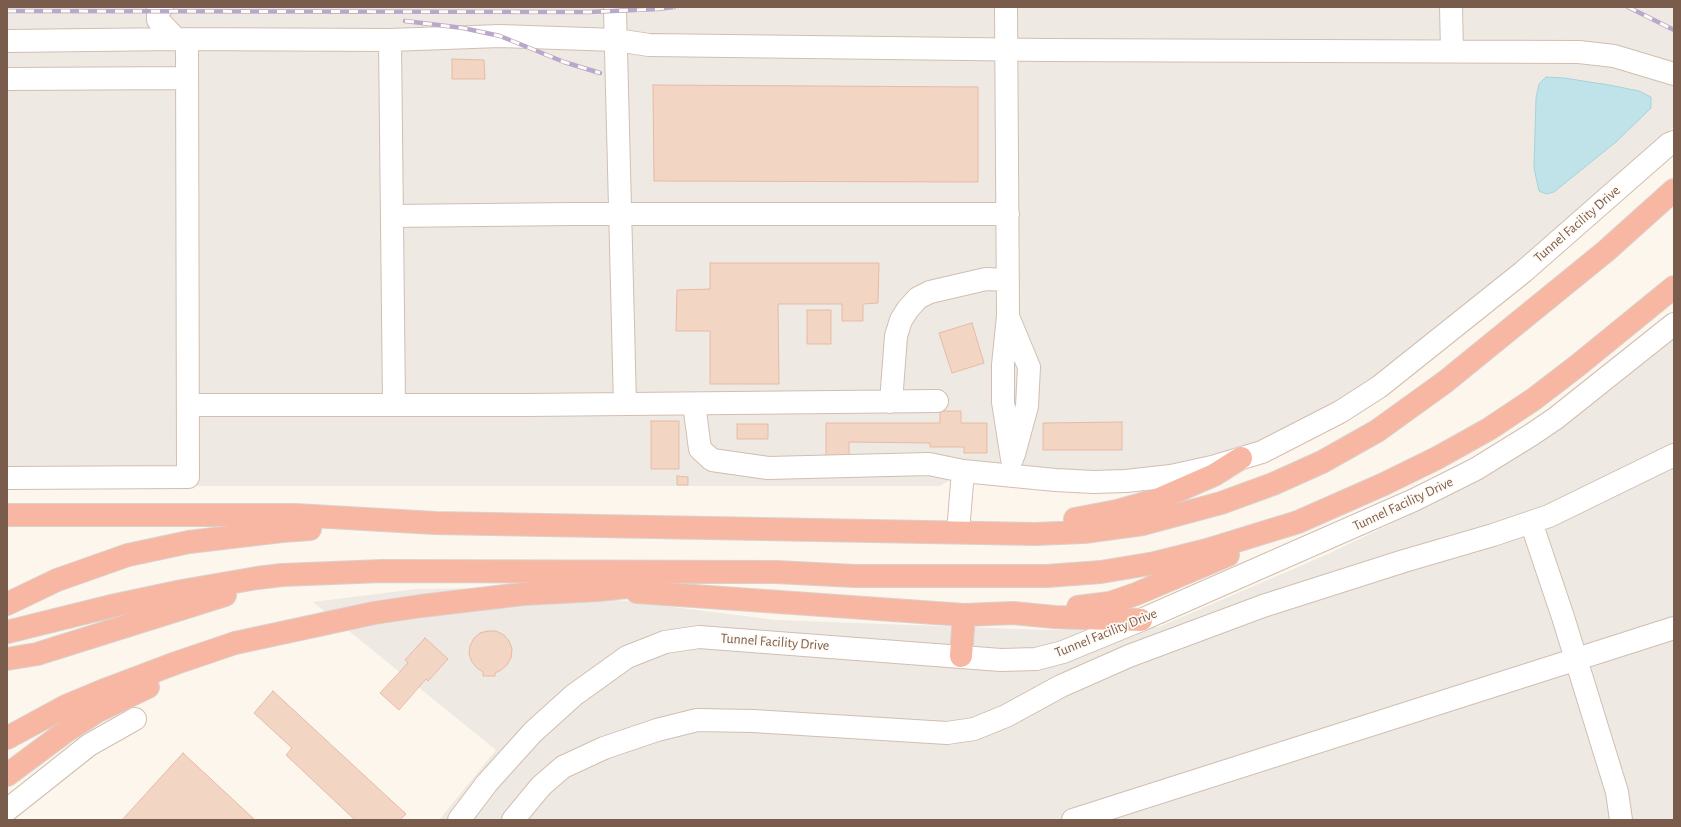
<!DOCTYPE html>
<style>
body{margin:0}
#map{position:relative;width:1681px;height:827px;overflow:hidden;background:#fdf6ec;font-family:"Alegreya Sans",sans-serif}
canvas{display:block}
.frame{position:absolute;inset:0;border:8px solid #7a5c4d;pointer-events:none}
</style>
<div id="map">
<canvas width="1681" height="827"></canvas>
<div class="frame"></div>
</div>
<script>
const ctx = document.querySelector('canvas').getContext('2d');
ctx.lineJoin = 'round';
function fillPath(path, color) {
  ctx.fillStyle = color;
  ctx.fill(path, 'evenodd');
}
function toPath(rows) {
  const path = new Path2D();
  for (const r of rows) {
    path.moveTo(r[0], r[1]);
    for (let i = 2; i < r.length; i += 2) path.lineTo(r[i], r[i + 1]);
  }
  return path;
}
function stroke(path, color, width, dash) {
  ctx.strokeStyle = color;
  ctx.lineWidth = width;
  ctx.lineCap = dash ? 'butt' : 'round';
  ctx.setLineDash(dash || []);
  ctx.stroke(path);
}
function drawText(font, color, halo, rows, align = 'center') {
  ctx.font = font + ' "Alegreya Sans",sans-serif';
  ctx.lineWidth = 3.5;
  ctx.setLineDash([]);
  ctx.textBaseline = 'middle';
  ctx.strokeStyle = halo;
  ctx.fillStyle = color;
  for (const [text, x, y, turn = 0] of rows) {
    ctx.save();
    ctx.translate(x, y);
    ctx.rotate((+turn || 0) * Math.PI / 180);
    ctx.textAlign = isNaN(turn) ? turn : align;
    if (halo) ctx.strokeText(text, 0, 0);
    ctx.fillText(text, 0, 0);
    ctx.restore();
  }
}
fillPath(toPath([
 [7,7,1674,7,1674,127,1549,237,1390,367,1333,404,1285,429,1246,446,1188,463,1111,473,974,465,940,486,7,486],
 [1674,335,1674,820,439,820,496,750,313,602,416,589,495,588,530,589,776,620,1046,630,1159,627,1328,554,1434,503,1530,448]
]), '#efe9e4');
const water = toPath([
 [1546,77,1564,78,1609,85,1639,91,1651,97,1651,108,1617,141,1554,192,1546,194,1539,191,1534,168,1536,98,1539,84,1546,77]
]);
fillPath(water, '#bfe3e8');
stroke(water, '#a5d3da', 1);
const building = toPath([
 [452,59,484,60,485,79,452,79,452,59],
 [653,85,978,87,978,182,654,181,653,85],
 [710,263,879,263,878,303,863,304,863,321,842,321,842,304,778,304,779,384,710,384,710,331,676,331,677,290,710,289,710,263],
 [807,310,831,310,831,344,807,344,807,310],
 [972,323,984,363,952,373,939,333,972,323],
 [940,411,961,411,961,423,987,423,987,453,964,453,964,447,930,447,930,443,849,442,849,456,826,456,826,423,940,423,940,411],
 [651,421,679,421,679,469,651,469,651,421],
 [1122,422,1122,450,1043,450,1043,423,1122,422],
 [737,424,768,424,768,439,737,439,737,424],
 [677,476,688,477,688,485,677,485,677,476],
 [488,631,496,631,504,635,509,641,512,649,511,658,507,665,501,670,495,673,495,676,483,676,483,672,477,668,472,662,469,654,470,646,474,638,480,633,488,631],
 [425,638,448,659,428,681,426,679,399,710,380,693,408,663,405,660,425,638],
 [273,691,406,814,400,820,355,820,286,755,292,748,254,713,273,691],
 [183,753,255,820,122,820,183,753]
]);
fillPath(building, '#f3d5c3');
stroke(building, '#e6bba3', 1);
const minor = toPath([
 [162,7,158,11,158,20,176,39],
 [616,7,615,11,625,404],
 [1006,7,1008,316,1003,365,1003,402,1012,459],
 [1451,7,1452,51],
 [390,40,394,405],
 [7,41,176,39,390,40,500,36,616,40,649,45,1045,50,1579,52,1614,56,1674,74],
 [7,79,187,78],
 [392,216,574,214,1008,214],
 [1009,319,1029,367,1027,406,1014,454],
 [891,402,896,336,901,320,908,309,918,298,930,292,986,279,1008,280],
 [694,404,700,449,712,460,768,468,929,464,963,471,1055,480,1094,482,1126,481,1171,476,1212,467,1262,452,1340,412,1379,387,1523,272,1669,144,1674,142],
 [188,405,526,405,937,401],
 [7,478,188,477,187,39],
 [1531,522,1563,617,1617,792,1621,820],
 [958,532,963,471],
 [7,810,89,745,135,719],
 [459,820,487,783,533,732,574,695,627,657,665,642,699,637,1001,660,1036,659,1063,652,1141,620,1414,500,1476,469,1531,435,1556,418,1674,324],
 [513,820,541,786,563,767,604,748,657,730,697,720,753,721,947,733,974,729,1006,716,1061,686,1129,656,1263,606,1404,561,1493,535,1549,516,1674,455],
 [1073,820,1674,628]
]);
const highway = toPath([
 [7,515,295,515,435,523,1035,534,1084,532,1143,524,1221,503,1273,484,1322,462,1377,431,1445,382,1606,251,1674,190],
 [1075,519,1117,511,1159,499,1214,475,1241,458],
 [637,592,964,615,1013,613,1054,617,1141,620],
 [7,604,57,580,128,555,189,542,282,531,310,529],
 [1078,607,1110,603,1136,594,1228,555],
 [7,632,116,605,182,591,257,578,282,575,382,571,776,572,855,576,1047,576,1101,572,1155,563,1207,550,1298,522,1384,484,1437,458,1489,429,1534,399,1577,366,1674,287],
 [961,656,964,615],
 [7,659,37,654,225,595],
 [7,738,66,706,102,691,176,663,235,643,374,613,421,606,523,594,598,590,655,584],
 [7,775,65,732,98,711,148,687]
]);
stroke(minor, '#d1beb0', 24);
stroke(highway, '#dad1cd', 24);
stroke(minor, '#fff', 22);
stroke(highway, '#f7b7a3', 22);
const rail = toPath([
 [1628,7,1674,30],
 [7,11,589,12,658,9,674,7],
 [405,21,463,28,500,36,564,62,600,73]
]);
stroke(rail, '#b9a8c9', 4.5);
stroke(rail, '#fffaf3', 3, [9]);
drawText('14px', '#7a5c4d', '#fffaf3', [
 ["Tunnel Facility Drive",1577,224,-41],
 ["Tunnel Facility Drive",1403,504,-25],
 ["Tunnel Facility Drive",1106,633,-22],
 ["Tunnel Facility Drive",775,642,4]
]);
</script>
